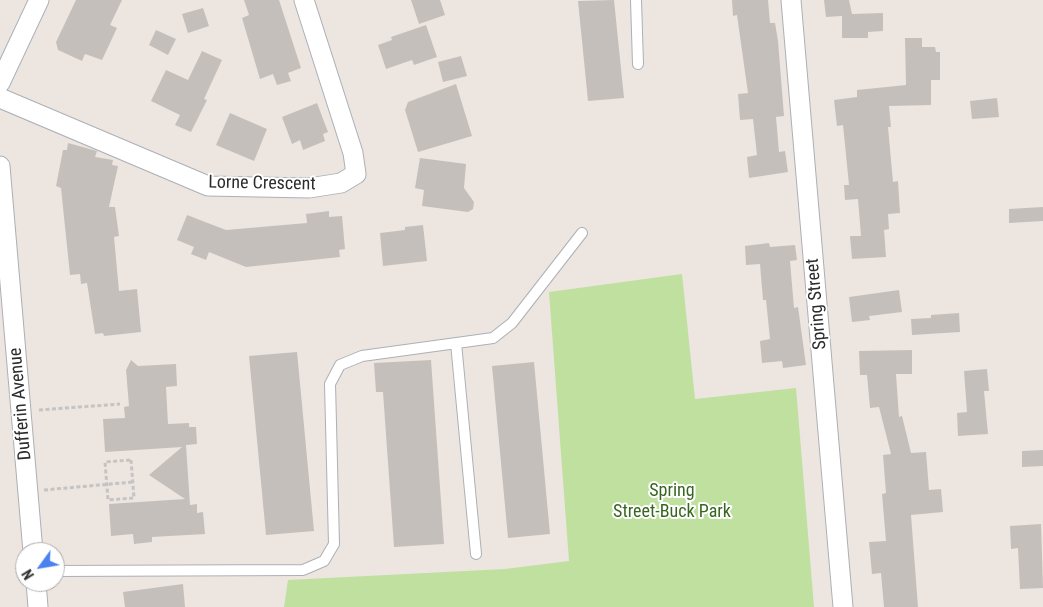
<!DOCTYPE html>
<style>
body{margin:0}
#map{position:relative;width:1043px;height:607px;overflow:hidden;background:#ede5df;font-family:"Roboto Condensed",sans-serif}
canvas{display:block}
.north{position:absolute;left:15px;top:542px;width:50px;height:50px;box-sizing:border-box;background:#fff;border:1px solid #ababab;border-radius:50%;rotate:238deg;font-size:14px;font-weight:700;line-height:20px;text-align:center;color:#2c2c2c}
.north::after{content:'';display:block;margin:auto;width:18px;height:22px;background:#4a83ef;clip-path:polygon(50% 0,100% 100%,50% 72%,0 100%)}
</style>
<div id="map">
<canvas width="1043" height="607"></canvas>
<div class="north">N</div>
</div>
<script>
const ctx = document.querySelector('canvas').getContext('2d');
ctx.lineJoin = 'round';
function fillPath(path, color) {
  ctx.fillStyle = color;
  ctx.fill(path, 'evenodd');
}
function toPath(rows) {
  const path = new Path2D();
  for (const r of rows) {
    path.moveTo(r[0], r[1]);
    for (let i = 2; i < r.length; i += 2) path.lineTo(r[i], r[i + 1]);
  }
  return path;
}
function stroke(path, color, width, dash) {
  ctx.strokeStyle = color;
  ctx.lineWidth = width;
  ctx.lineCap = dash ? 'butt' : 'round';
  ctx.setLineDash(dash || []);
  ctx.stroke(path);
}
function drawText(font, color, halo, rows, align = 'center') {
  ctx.font = font + ' "Roboto Condensed",sans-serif';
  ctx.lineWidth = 4;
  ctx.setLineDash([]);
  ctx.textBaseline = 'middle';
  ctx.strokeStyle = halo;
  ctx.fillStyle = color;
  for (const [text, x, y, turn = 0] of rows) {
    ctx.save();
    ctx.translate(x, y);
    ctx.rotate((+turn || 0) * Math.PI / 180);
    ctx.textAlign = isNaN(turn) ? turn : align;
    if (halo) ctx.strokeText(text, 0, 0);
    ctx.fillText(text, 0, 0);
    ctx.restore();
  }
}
fillPath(toPath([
 [682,274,695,399,796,388,814,607,284,607,288,580,505,569,569,561,549,292]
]), '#bfe09f');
fillPath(toPath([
 [76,0,122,0,110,25,117,28,102,60,85,54,82,61,58,50,56,42],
 [244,0,279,0,301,68,288,73,291,81,277,85,273,74,260,79,242,18,249,15],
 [411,0,440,0,445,15,419,24],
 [614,0,624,98,588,101,578,1],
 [732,0,768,0,770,23,775,23,778,41,784,116,776,117,779,152,785,151,788,172,749,178,747,157,757,155,753,119,740,120,738,94,748,93,737,15,733,16],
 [824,0,849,0,852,14,883,13,883,31,868,32,868,38,842,38,842,16,826,17],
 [203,8,209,26,188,33,182,14],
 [426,25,437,57,414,65,412,60,386,69,378,45,392,40,391,37],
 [156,30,176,39,168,55,149,45],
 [905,38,922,38,922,47,935,47,936,52,940,52,940,80,931,80,931,105,889,106,891,127,888,127,893,182,898,181,900,213,888,214,889,229,884,230,886,257,852,259,850,236,861,236,858,199,845,200,844,185,849,185,843,125,837,126,834,100,857,97,857,90,906,85],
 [202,51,222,60,204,99,207,100,191,132,175,125,180,115,151,101,166,70,188,80],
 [461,56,467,76,443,82,438,62],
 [456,84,472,136,418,152,405,110,408,102],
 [997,98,999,117,972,119,970,101],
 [317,103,328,132,323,134,325,141,303,150,300,140,292,144,282,117],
 [230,113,267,129,254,161,216,145],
 [68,143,97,151,95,157,113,160,112,165,118,166,109,207,115,207,119,236,114,237,119,291,137,289,141,332,104,336,103,333,95,334,87,283,81,284,80,274,70,275,61,188,56,186,63,150,67,150],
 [420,158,466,164,464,188,474,202,473,209,468,212,422,206,424,190,415,188],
 [1043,207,1043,221,1009,223,1009,209],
 [329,211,329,217,342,216,345,249,339,250,340,257,246,267,209,252,206,260,191,254,194,247,177,240,187,215,226,230,307,223,306,214],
 [423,225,427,261,383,266,380,233,405,230,405,227],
 [769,243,770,247,795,245,797,260,790,261,794,308,798,307,806,365,783,368,782,361,762,363,760,341,770,339,766,300,763,300,760,264,746,265,745,246],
 [899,290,902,312,869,316,870,320,852,322,849,297],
 [959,313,960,332,912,335,911,319,931,318,931,315],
 [912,350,912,374,896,374,899,417,902,416,911,453,926,452,929,490,941,489,943,512,911,515,918,607,884,607,881,573,872,574,869,542,886,541,882,494,886,493,883,455,891,454,879,407,870,408,867,375,860,375,859,351],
 [297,352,314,531,266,535,249,356],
 [131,360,138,366,176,364,177,386,166,387,168,424,189,423,189,427,196,427,197,444,186,445,190,505,197,504,197,513,203,512,205,534,152,537,152,542,134,544,133,534,111,536,109,504,185,499,149,475,182,447,105,452,103,419,125,418,124,407,129,406,126,370],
 [431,360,444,544,394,547,383,392,376,392,374,363],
 [534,362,550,534,508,538,492,366],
 [987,369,989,391,984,391,988,434,958,436,957,413,967,412,964,371],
 [1043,450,1043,466,1022,467,1022,451],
 [1041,524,1043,588,1020,589,1018,548,1011,549,1010,526],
 [183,584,185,607,125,607,123,592]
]), '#c5bfbc');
const service = toPath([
 [636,0,638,64],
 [456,343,476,554],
 [55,571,303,570,324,561,334,544,330,384,340,365,362,356,493,338,512,323,582,233]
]);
const minor = toPath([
 [791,0,843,607],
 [0,83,39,0],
 [0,98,208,186,309,188,341,183,356,174,353,153,304,0],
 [0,166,33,552],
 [36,582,38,607]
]);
stroke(service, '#acb0b7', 12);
stroke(minor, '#acb0b7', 21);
stroke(toPath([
 [39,410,120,404],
 [131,460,134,498,108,500,105,462,131,460],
 [44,490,133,482]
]), '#c4c4c4', 3, [4, 2.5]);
stroke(service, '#fff', 10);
stroke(minor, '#fff', 19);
drawText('18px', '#2c2c2c', '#fff', [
 ["Lorne Crescent",262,184,1],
 ["Spring Street",817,304,-95],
 ["Dufferin Avenue",21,404,-95]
]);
drawText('18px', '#39661f', '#fff', [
 ["Spring",672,491],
 ["Street-Buck Park",672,512]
]);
</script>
